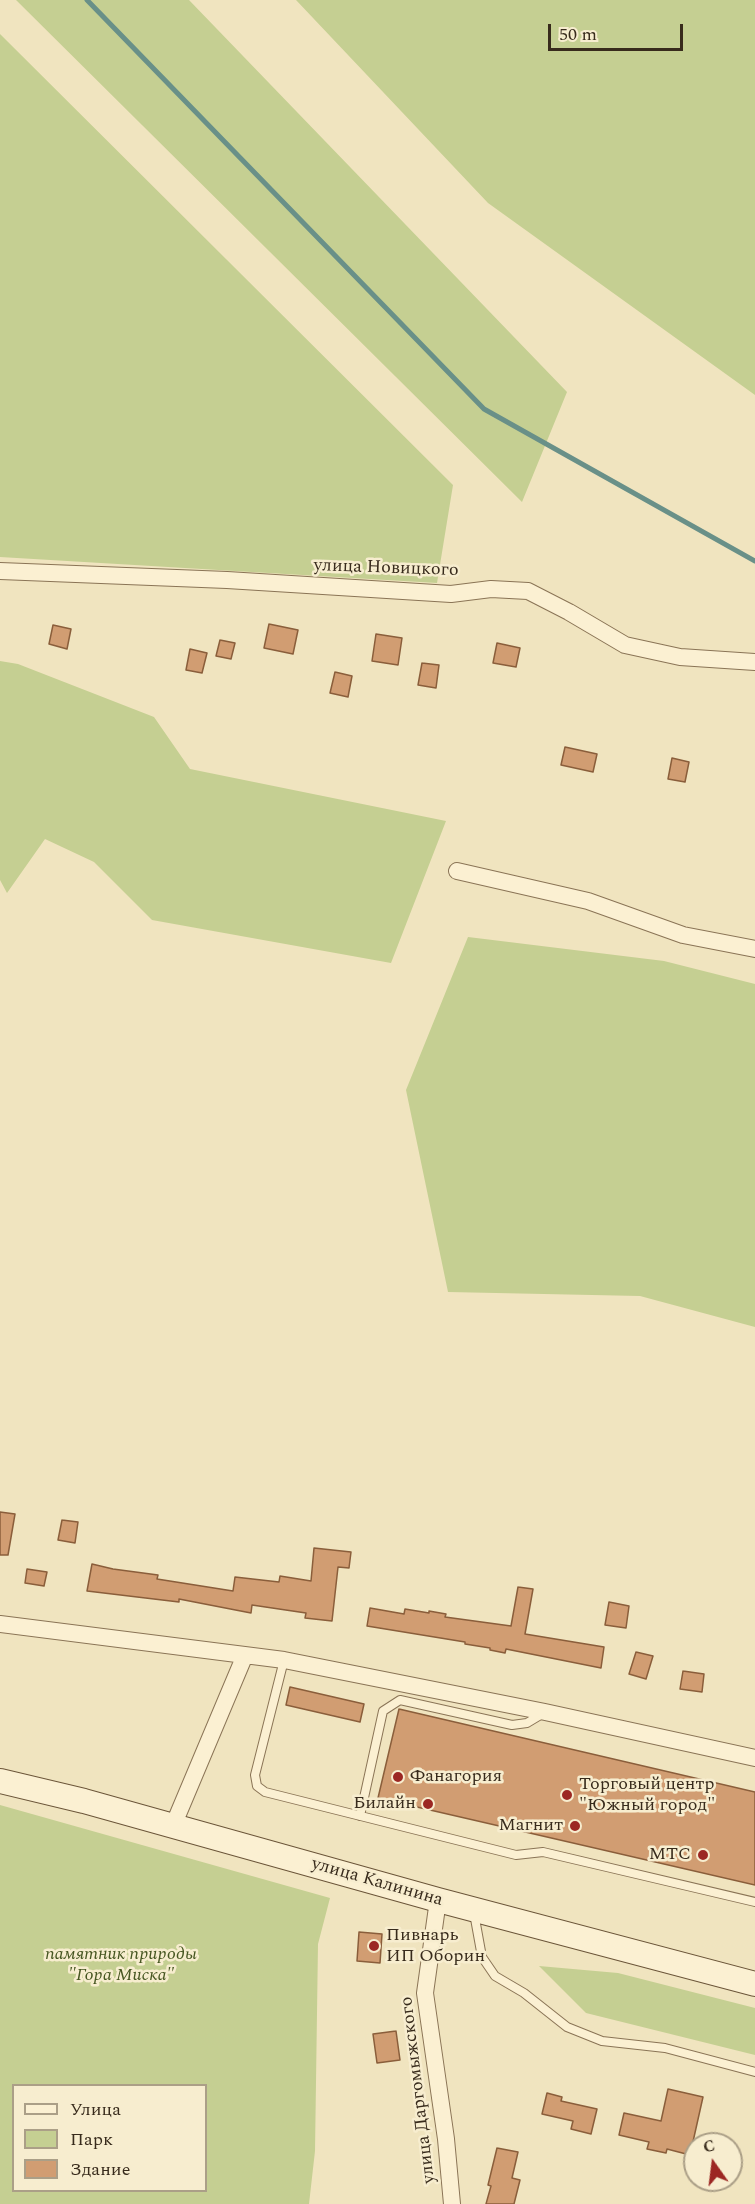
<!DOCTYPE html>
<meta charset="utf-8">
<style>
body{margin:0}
#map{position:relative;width:755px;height:2204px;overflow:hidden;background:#f0e4bf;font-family:Spectral,serif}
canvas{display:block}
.legend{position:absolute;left:12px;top:2084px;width:195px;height:108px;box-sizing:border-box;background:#f7edcf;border:2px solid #ab9f87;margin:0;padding:8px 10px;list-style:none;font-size:18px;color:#382b1c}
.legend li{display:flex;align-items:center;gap:12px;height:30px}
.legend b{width:30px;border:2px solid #ab9f87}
.north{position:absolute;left:683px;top:2132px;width:60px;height:60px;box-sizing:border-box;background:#f7edcf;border:2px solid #ab9f87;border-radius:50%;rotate:346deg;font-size:16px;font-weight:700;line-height:24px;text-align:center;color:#382b1c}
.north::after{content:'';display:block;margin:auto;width:21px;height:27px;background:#9c2723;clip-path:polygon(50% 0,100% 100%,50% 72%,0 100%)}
.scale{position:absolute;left:548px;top:24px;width:135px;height:27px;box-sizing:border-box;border:3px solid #382b1c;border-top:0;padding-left:8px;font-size:18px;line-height:21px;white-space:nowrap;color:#382b1c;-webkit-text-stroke:4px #f7edcf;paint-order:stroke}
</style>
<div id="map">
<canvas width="755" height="2204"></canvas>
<ul class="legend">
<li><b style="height:8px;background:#fbf0d2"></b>Улица</li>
<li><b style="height:16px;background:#c5cf92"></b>Парк</li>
<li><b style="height:16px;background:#d19d72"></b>Здание</li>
</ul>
<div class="north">С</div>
<div class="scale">50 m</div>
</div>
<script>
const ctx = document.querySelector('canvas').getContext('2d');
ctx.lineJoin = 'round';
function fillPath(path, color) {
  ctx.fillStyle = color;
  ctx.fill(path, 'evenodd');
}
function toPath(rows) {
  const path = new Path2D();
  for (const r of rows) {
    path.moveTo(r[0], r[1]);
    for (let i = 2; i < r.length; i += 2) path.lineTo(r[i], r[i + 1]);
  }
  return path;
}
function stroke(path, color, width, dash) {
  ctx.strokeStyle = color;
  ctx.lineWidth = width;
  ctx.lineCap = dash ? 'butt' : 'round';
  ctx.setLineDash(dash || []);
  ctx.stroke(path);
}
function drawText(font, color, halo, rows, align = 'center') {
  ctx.font = font + ' Spectral,serif';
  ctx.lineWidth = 5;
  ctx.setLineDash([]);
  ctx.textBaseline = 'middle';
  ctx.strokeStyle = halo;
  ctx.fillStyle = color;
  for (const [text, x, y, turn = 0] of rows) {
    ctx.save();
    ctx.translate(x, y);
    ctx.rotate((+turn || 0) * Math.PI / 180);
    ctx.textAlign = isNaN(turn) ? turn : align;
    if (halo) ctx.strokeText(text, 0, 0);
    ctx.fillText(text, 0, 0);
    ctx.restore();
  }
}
fillPath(toPath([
 [16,0,189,0,567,392,522,502],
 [296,0,755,0,755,395,488,203],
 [0,34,453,485,437,583,0,557],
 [0,661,18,664,154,717,190,769,446,821,391,963,152,920,94,862,45,839,7,893,0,880],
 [468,937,664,961,755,984,755,1327,640,1296,448,1292,406,1090],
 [0,1805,330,1898,318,1944,315,2151,309,2204,0,2204],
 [14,2086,206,2086,206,2190,14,2190],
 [539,1966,618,1973,755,2008,755,2055,586,2013]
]), '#c5cf92');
stroke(toPath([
 [87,0,484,409,755,561]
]), '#699088', 5);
const building = toPath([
 [269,624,298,630,293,654,264,648,269,624],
 [53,625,71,629,67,649,49,644,53,625],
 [376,634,402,638,398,665,372,661,376,634],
 [220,640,235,643,231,659,216,656,220,640],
 [497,643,520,648,516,667,493,663,497,643],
 [190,649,207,653,202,673,186,670,190,649],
 [422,663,439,665,436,688,418,685,422,663],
 [335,672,352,676,348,697,330,693,335,672],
 [565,747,597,754,593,772,561,765,565,747],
 [672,758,689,762,685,782,668,779,672,758],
 [0,1512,15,1514,8,1555,0,1555,0,1512],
 [62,1520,78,1522,75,1543,58,1540,62,1520],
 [314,1548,351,1552,349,1568,338,1567,332,1621,305,1618,306,1613,252,1605,251,1613,179,1599,179,1602,87,1591,92,1564,113,1569,158,1575,157,1579,233,1591,235,1577,279,1582,280,1576,311,1581,314,1548],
 [27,1569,47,1572,44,1586,25,1583,27,1569],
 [518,1587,533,1589,525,1634,604,1647,601,1668,506,1649,505,1653,490,1650,490,1648,465,1644,465,1642,367,1626,370,1608,404,1614,405,1609,429,1613,429,1611,446,1614,445,1617,511,1626,518,1587],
 [609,1602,629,1606,626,1628,605,1625,609,1602],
 [636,1652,653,1656,646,1679,629,1674,636,1652],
 [683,1671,704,1674,702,1692,680,1689,683,1671],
 [290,1687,364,1704,360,1722,286,1705,290,1687],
 [399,1709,755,1792,755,1885,378,1798,399,1709],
 [359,1932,382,1934,380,1963,357,1961,359,1932],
 [396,2031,400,2060,377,2063,373,2034,396,2031],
 [668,2089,703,2097,690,2155,667,2149,666,2153,647,2149,649,2142,619,2135,624,2113,661,2121,668,2089],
 [547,2093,562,2097,561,2101,597,2109,591,2134,571,2129,573,2121,542,2114,547,2093],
 [497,2148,518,2152,512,2178,520,2180,514,2204,486,2204,491,2186,488,2185,497,2148]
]);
fillPath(building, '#d19d72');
stroke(building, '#8a5e3b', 1.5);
const lane = toPath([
 [284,1660,255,1775,257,1786,265,1792,516,1855,543,1852,755,1902],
 [360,1816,383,1711,400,1700,512,1725,527,1723,542,1714],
 [474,1913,482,1957,495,1976,524,1993,567,2027,602,2041,665,2048,755,2072]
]);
const street = toPath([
 [0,571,227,580,451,594,491,589,528,591,569,612,625,645,680,657,755,662],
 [457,871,588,901,683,935,755,949],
 [0,1624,284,1660,545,1712,755,1758],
 [173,1826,245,1655],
 [438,1900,425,1993,446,2139,452,2204]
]);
const secondary = toPath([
 [0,1781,84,1801,438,1900,755,1984]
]);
stroke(lane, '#8a7456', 10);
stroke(street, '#8a7456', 18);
stroke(secondary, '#6b5539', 26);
stroke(lane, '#fbf0d2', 8);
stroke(street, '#fbf0d2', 16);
stroke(secondary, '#fbf0d2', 24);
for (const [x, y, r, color] of [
 [398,1777,6,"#9c2723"],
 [567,1795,6,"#9c2723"],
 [428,1804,6,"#9c2723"],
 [575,1826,6,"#9c2723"],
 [703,1855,6,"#9c2723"],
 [374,1946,6,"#9c2723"]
]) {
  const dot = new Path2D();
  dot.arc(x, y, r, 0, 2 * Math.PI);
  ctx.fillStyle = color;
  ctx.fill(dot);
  stroke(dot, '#f7edcf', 2);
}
drawText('18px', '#382b1c', '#f7edcf', [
 ["улица Новицкого",386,569,2],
 ["улица Калинина",377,1883,16],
 ["улица Даргомыжского",419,2090,-97]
]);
drawText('18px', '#382b1c', '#f7edcf', [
 ["Фанагория",410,1777],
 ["Торговый центр",579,1785],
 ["\"Южный город\"",579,1806],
 ["Билайн",416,1804,"right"],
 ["Магнит",563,1826,"right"],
 ["МТС",691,1855,"right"],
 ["Пивнарь",386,1936],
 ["ИП Оборин",386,1957]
], 'left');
drawText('italic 18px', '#465621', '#f7edcf', [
 ["памятник природы",121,1955],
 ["\"Гора Миска\"",121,1976]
]);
</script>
